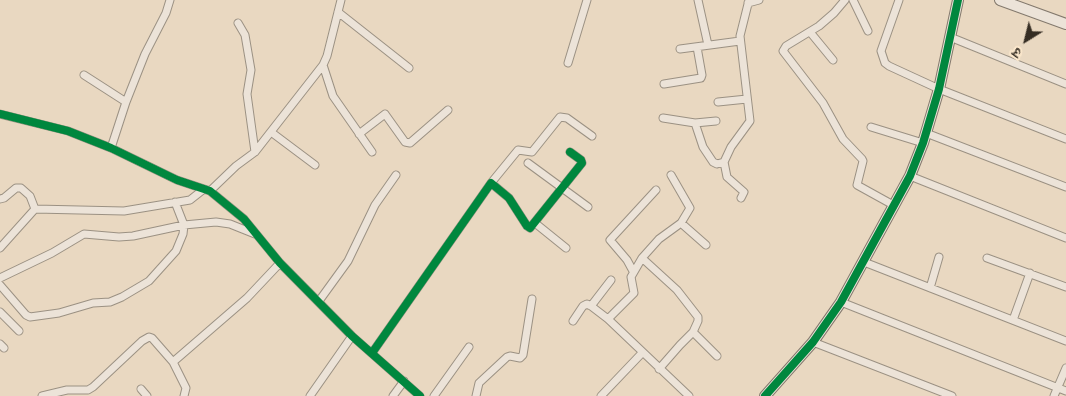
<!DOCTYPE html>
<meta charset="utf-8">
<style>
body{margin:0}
#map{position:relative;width:1066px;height:396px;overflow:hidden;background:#e9d8c1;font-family:Alegreya,"Noto Serif Devanagari",serif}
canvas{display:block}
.north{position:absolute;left:1001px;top:15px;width:50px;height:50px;-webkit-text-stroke:4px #fce8cc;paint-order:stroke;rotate:216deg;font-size:14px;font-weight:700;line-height:20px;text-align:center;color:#352d23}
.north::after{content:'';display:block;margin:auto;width:18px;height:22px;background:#352d23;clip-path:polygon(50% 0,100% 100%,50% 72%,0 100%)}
</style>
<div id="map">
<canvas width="1066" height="396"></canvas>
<div class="north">उ</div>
</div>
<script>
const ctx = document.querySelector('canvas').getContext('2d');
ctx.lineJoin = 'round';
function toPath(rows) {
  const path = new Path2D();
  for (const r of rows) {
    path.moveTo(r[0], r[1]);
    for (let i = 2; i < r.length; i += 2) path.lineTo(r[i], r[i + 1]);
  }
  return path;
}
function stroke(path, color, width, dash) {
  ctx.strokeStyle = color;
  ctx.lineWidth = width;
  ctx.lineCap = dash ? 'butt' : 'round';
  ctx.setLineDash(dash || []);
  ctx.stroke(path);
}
const street = toPath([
 [698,0,708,45],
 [845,0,834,13,819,26,786,46,783,51,823,103,843,139,862,159,863,161,857,185,895,206],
 [853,0,868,31],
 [899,0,881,51,885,63,889,66,939,89,1066,139],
 [748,3,759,0],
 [338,12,409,68],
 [238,23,245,35,251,70,247,94,255,152],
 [810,32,833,60],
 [950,37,1066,84],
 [680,49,740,41],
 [568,63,587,0],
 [323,65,333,96,372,152],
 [84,75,126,102],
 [664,84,701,78,702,75,697,47],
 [718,102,747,99],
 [0,114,68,131,111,148,177,180,210,191,244,219,280,263,352,336,420,396],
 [663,118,695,123,703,147,713,162,717,164,724,162],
 [695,123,716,121],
 [871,127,923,143],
 [271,132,315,165],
 [926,133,1066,187],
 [359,134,385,114,405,142,410,143,448,110],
 [111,148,126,102,145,54,166,13,170,0],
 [528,163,588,207],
 [671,175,690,208,681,223,659,239,642,258,677,290,698,317,698,321,693,332],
 [910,176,1066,238],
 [491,183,518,150,532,152,560,117,567,118,592,136],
 [210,191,236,166,255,152,323,65,327,56,341,0],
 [741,198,744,192,727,177,724,162,731,147,750,121,740,36,749,0],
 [0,199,4,198,16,188,21,188,30,196,35,209],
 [535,223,566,248],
 [681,223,706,245],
 [0,248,35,209,124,211,190,200,204,189],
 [987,258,1066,287],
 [864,262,1066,341],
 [633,271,627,260,610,240,656,190],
 [0,278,52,253,84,234,119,237,133,236,184,225,216,222,230,224,255,234],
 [0,285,26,315,30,317,59,313,93,303,110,302,122,297,149,281,176,251,183,234,184,225,175,202],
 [930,288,939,257],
 [319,301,348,261,375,205,396,175],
 [841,302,1066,391],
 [591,306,611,280],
 [0,312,19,331],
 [608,319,634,293,631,277,642,258],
 [1013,320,1030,273],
 [573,321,583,306,587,304,591,306,608,319,689,396],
 [813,342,952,396],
 [0,344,4,348],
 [372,353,491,183,509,198,527,226,530,228,582,163,581,160,570,152],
 [173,362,247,298,280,263],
 [659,369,680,345,693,332,717,356],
 [141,389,147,396],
 [42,396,67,390,88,390,93,387,142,341,149,337,152,338,173,362,186,388,184,396],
 [310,396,352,336],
 [393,396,404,381],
 [434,396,469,347],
 [476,396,479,383,507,357,510,356,520,358,523,355,532,299],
 [601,396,642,353],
 [1054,396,1066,368]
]);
const secondary = toPath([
 [1000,0,1066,24],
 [765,396,813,342,841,302,910,176,923,143,939,89,958,0]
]);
stroke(street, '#9b9183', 9);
stroke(secondary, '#83796d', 12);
stroke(street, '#ece3d8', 7);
stroke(secondary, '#ece3d8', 10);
stroke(toPath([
 [0,114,68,131,111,148,177,180,210,191,244,219,280,263,352,336,420,396],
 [372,353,491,183,509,198,527,226,530,228,582,163,581,160,570,152],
 [765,396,813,342,841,302,910,176,923,143,939,89,958,0]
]), '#00873e', 8);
</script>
